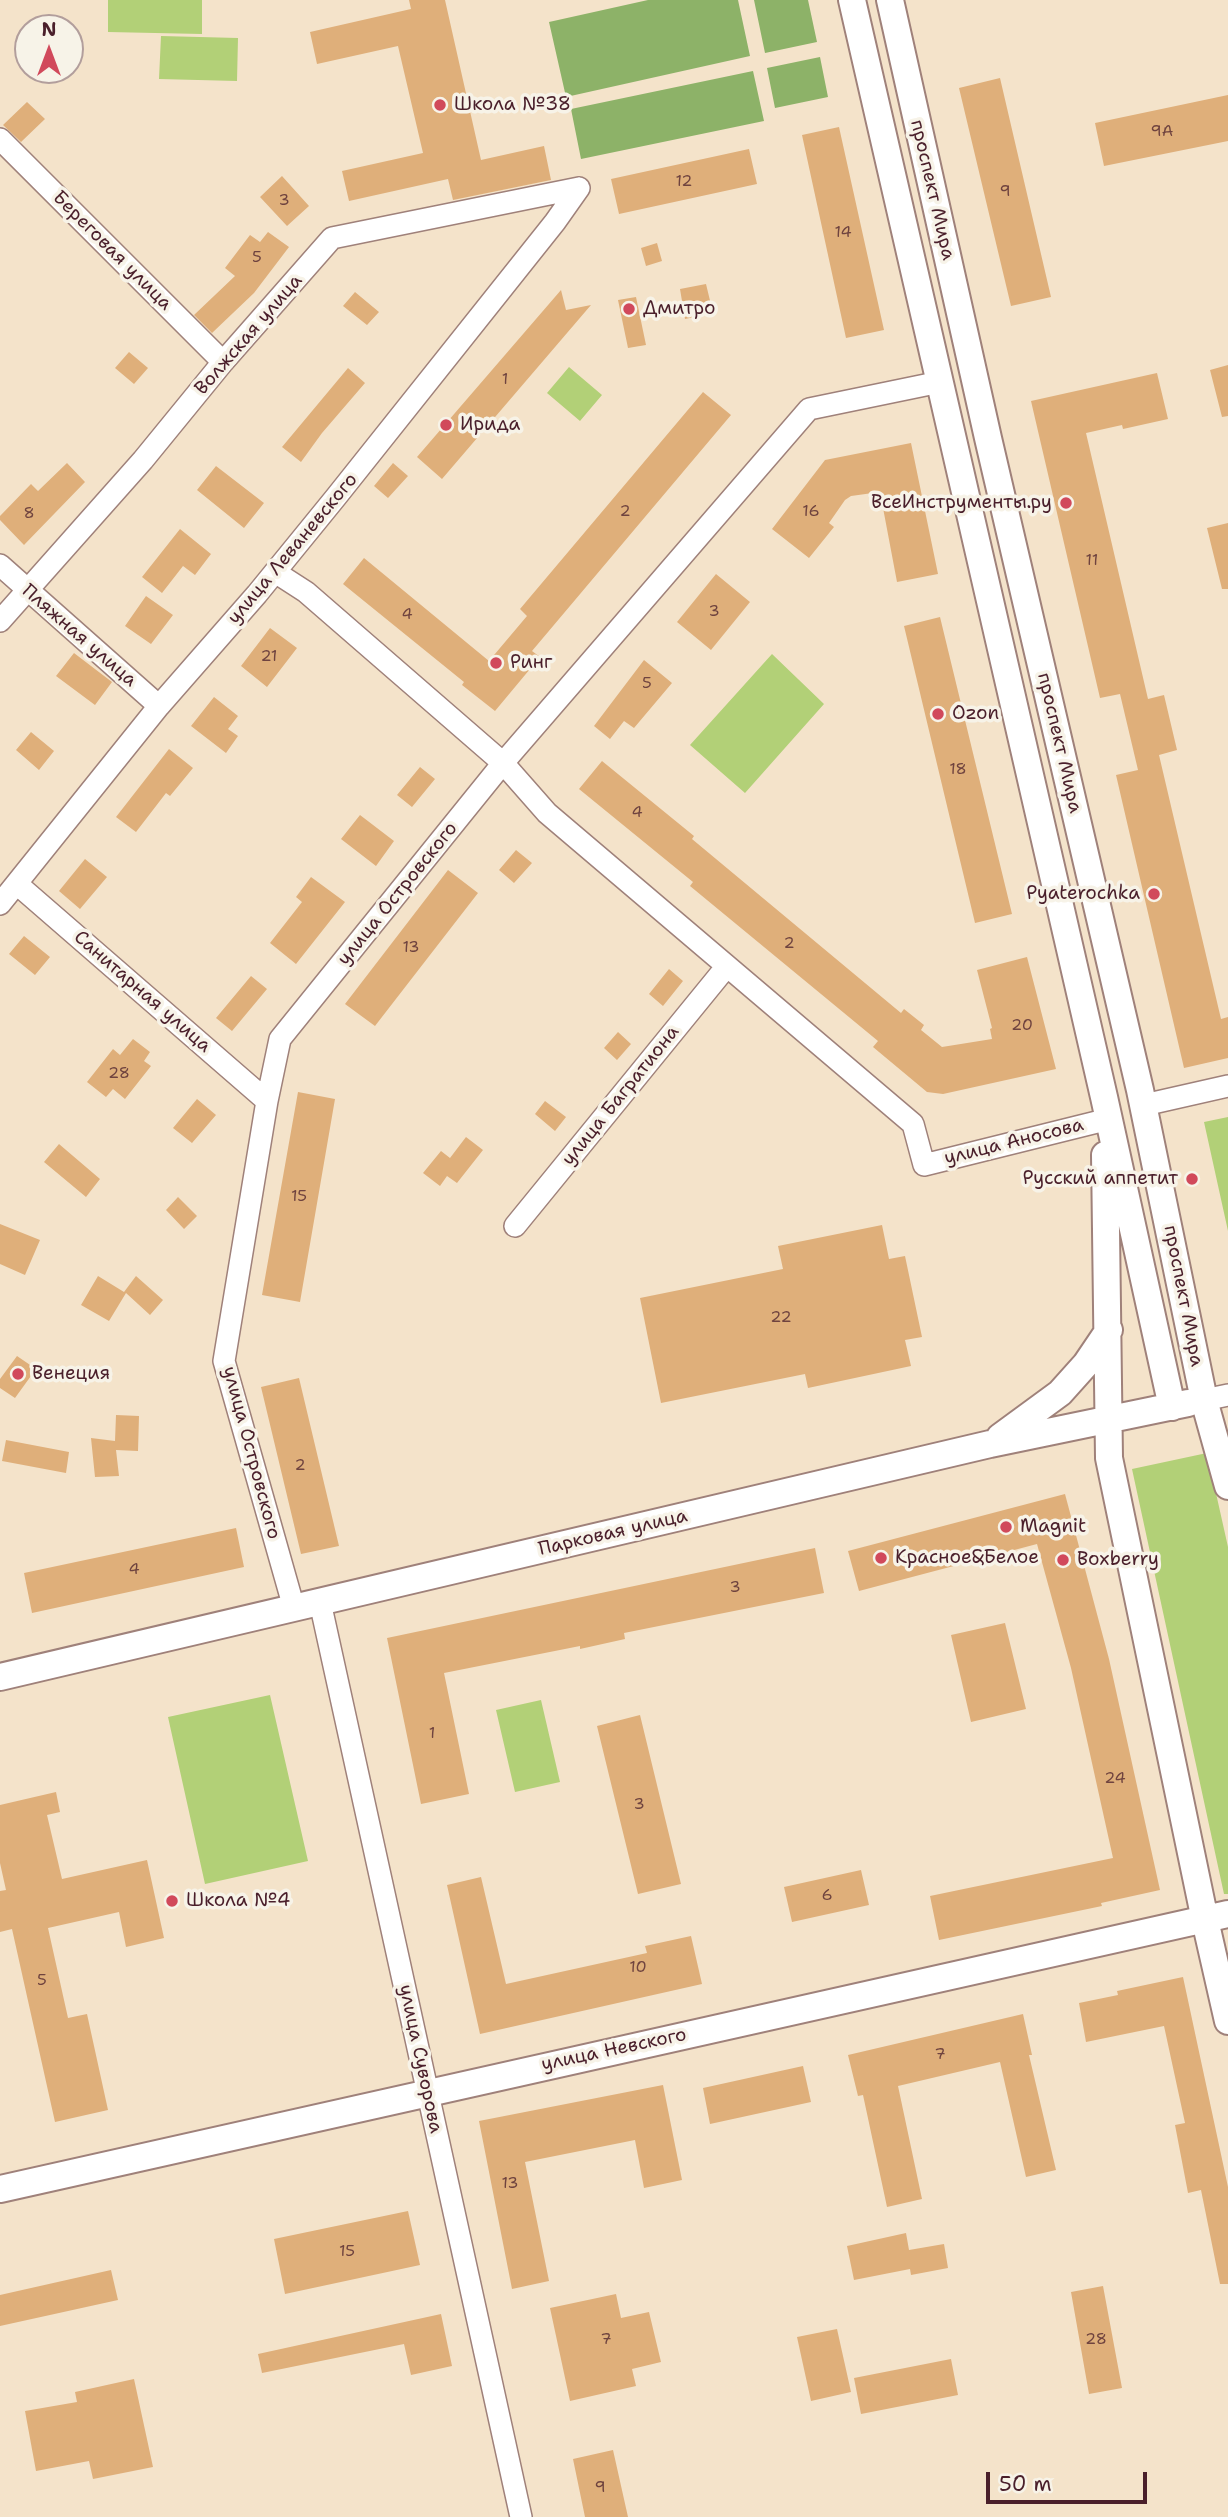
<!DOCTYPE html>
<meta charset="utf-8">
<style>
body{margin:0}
#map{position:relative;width:1228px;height:2517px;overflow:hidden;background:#f4e3ca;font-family:"Shantell Sans",sans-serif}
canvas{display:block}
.north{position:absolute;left:14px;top:14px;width:70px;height:70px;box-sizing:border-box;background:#f7f3e8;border:2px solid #b29e9c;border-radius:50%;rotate:0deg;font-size:19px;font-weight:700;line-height:28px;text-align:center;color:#4a1f2b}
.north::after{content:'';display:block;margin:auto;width:24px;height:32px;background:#d1495b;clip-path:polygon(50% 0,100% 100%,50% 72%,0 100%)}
.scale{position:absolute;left:986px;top:2472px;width:161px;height:32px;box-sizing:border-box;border:4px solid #4a1f2b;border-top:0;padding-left:9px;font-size:21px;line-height:24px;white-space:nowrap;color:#4a1f2b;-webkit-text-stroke:5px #f7f3e8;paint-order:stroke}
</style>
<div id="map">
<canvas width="1228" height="2517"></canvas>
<div class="north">N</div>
<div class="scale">50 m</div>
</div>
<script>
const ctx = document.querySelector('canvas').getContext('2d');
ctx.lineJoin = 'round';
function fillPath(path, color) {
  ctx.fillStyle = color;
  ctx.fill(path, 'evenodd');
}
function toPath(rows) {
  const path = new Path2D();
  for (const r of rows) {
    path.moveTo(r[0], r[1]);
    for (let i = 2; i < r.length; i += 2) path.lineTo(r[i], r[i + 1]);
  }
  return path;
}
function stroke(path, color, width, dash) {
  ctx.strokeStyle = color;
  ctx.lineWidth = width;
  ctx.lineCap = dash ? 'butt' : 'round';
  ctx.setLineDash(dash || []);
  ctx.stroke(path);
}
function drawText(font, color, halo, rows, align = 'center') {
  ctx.font = font + ' "Shantell Sans",sans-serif';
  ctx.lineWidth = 7;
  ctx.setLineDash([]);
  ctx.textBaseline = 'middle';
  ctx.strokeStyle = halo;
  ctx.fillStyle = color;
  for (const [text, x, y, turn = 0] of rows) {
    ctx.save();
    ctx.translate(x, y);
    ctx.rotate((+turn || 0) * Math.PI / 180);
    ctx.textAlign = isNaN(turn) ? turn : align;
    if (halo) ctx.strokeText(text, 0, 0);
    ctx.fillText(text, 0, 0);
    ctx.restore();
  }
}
fillPath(toPath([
 [108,0,202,0,202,34,108,32],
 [161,36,238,38,237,81,159,79],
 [569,367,602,395,580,421,547,393],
 [772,654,824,704,745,793,690,745],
 [1228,1117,1228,1231,1204,1122],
 [1207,1453,1228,1547,1228,1894,1224,1894,1132,1469],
 [270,1695,308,1861,205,1884,168,1717],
 [541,1700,560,1782,515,1792,496,1710]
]), '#b2d077');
fillPath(toPath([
 [648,0,738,0,750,56,566,97,549,22],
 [754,0,808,0,817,42,765,53],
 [820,57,828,97,775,108,767,68],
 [753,71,764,121,581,159,571,109]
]), '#8db268');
fillPath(toPath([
 [409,0,445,0,481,160,544,146,551,180,453,200,448,179,349,201,342,171,423,153,398,46,317,64,310,32,411,9],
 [1000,78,1051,297,1011,306,959,88],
 [1228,95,1228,141,1104,166,1095,123],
 [27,102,45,119,21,142,3,125],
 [839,127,884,330,846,338,802,135],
 [749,149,757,184,619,214,611,179],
 [282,176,309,206,287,226,260,197],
 [268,232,289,247,254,293,212,333,194,315,235,276,225,268,250,235,260,242],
 [657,243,662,261,646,266,641,248],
 [706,284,713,313,685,319,680,289],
 [561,290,566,310,591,305,442,479,417,457],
 [355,292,379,312,367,325,343,306],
 [636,297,646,345,628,348,618,300],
 [129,352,148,368,134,384,115,368],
 [1228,365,1228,416,1222,417,1210,370],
 [348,368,365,383,322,433,301,462,282,447],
 [1157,373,1168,419,1123,429,1122,425,1086,433,1148,699,1164,695,1177,750,1159,755,1221,1019,1228,1017,1228,1058,1184,1068,1116,775,1138,770,1120,694,1100,698,1031,401],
 [703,392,731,415,532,651,540,657,495,711,462,685,464,682,343,584,364,558,489,661,527,616,520,609],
 [911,443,938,574,897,582,880,492,851,496,845,500,829,523,834,527,809,558,772,529,825,460],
 [67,463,85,482,24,545,0,520,0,516,31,484,38,491],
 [393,463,408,476,388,498,374,486],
 [216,466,264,503,244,528,197,490],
 [1228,523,1228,589,1222,589,1207,528],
 [180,529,211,554,195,575,183,566,162,593,142,577],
 [716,574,750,602,711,650,677,622],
 [146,596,173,615,151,644,125,626],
 [940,617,1012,914,975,923,904,626],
 [270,628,297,648,267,687,241,666],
 [74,653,112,682,95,705,56,676],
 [644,660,672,683,634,728,624,721,610,739,594,726],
 [214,697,238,716,228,729,238,736,226,753,191,726],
 [31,732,54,751,39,770,16,750],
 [169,749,193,768,170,796,166,793,136,832,116,817],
 [602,761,694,836,692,839,901,1013,904,1009,924,1025,921,1030,942,1047,992,1039,990,1029,992,1028,977,970,1027,957,1056,1069,943,1094,927,1092,873,1047,878,1041,690,886,693,882,579,789],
 [420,767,435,779,412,807,397,795],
 [360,815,394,841,376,866,341,839],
 [516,850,532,863,514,883,499,870],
 [85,859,107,877,80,909,59,891],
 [448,870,478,893,375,1026,345,1004],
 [311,877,345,902,296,964,270,943,302,902,296,897],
 [24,936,50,957,35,975,9,954],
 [669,969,683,981,663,1006,649,994],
 [251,976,267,989,232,1031,216,1018],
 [618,1032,631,1044,617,1060,604,1048],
 [133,1039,150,1052,144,1061,151,1066,125,1099,113,1089,106,1097,87,1082,113,1049,120,1055],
 [298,1092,335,1099,300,1302,262,1295],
 [197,1099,216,1115,192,1143,173,1128],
 [545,1101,566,1117,555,1131,535,1114],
 [466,1137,483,1150,457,1183,447,1176,440,1186,423,1173,441,1151,450,1158],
 [59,1144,100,1179,86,1197,44,1162],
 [178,1197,197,1216,184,1229,166,1210],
 [0,1224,40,1240,25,1275,0,1264],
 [882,1225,889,1259,905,1256,922,1337,905,1340,911,1366,808,1388,805,1374,661,1403,640,1298,783,1269,778,1246],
 [98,1276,124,1292,136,1276,163,1300,150,1315,126,1293,109,1321,81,1305],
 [17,1356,36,1369,15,1398,0,1388,0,1379],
 [299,1378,339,1546,301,1554,261,1387],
 [116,1415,139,1416,138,1451,116,1450,119,1476,95,1477,91,1438,115,1441],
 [6,1440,69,1452,66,1473,2,1461],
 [1065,1494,1109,1659,1160,1890,1101,1903,1102,1906,939,1940,930,1896,1113,1858,1071,1668,1037,1544,859,1591,848,1551],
 [236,1528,244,1567,32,1613,24,1573],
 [815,1548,824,1593,624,1633,625,1639,580,1649,580,1646,444,1673,469,1794,421,1804,387,1638],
 [1005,1623,1026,1709,971,1722,951,1635],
 [640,1715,681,1884,638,1894,597,1726],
 [56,1792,60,1812,47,1815,62,1879,147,1860,164,1938,126,1947,119,1912,48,1928,68,2018,87,2014,108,2110,55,2122,12,1929,0,1932,0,1891,6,1890,0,1863,0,1805],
 [861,1870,869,1905,792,1922,784,1887],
 [481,1877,506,1984,647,1953,645,1946,691,1936,702,1984,480,2034,447,1885],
 [1183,1977,1228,2187,1228,2284,1220,2284,1201,2190,1188,2193,1175,2125,1185,2123,1164,2026,1086,2042,1079,2003,1118,1995,1117,1991],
 [1023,2014,1032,2055,1029,2055,1056,2170,1026,2177,1000,2062,898,2086,922,2199,887,2207,863,2095,858,2096,848,2055],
 [803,2066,811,2102,710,2124,703,2088],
 [663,2085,682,2180,644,2188,635,2140,525,2162,549,2281,512,2289,479,2121],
 [408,2211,420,2265,285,2294,274,2239],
 [906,2233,909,2250,944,2244,948,2268,911,2275,910,2269,854,2280,847,2246],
 [111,2270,118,2300,0,2326,0,2295],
 [1103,2286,1122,2388,1089,2394,1071,2292],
 [616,2294,621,2318,649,2312,661,2362,632,2369,636,2386,570,2401,550,2308],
 [441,2314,452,2366,411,2375,404,2344,262,2373,258,2354],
 [837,2329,851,2392,811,2401,797,2337],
 [951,2359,958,2395,861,2414,854,2378],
 [134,2379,153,2467,93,2479,89,2461,36,2471,25,2411,77,2402,75,2392],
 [613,2450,628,2517,585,2517,573,2459]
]), '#dfaf7a');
const minor = toPath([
 [0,139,223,362],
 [0,565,159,706],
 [275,572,306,592,503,763,547,813,913,1124,924,1165,1105,1120],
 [0,621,143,460,223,362,332,238,579,188],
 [17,884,267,1101],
 [0,904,159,706,257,594,336,497,555,222,579,188],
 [1144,1105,1228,1086],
 [515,1226,727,966],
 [1204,1400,1228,1395],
 [320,1602,521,2517],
 [294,1608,224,1361,267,1101,280,1039,503,763,809,409,940,382]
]);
const major = toPath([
 [852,0,1104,1097,1172,1407],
 [890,0,988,438,1140,1090,1204,1400,1228,1486],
 [1105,1155,1109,1458,1205,1920,1228,2021],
 [1000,1437,1060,1393,1086,1364,1109,1330],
 [0,1677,990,1444,1188,1403],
 [0,2189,1228,1914]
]);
stroke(minor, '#9f817a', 24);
stroke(major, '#9f817a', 30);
stroke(minor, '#fff', 21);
stroke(major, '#fff', 26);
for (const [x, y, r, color] of [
 [440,105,7,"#d1495b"],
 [629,309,7,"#d1495b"],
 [446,425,7,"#d1495b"],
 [1066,503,7,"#d1495b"],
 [496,663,7,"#d1495b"],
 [938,714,7,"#d1495b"],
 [1154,894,7,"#d1495b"],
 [1192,1179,7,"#d1495b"],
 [18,1374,7,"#d1495b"],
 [1006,1527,7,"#d1495b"],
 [881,1558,7,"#d1495b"],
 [1063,1560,7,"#d1495b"],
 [172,1901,7,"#d1495b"]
]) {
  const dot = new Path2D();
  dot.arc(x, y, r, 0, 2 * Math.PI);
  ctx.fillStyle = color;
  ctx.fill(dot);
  stroke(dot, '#f7f3e8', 2.5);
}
drawText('16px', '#6f433f', null, [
 ["9А",1162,132],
 ["12",684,182],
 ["9",1005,192],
 ["3",284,201],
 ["14",843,233],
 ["5",257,258],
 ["1",505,380],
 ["2",625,512],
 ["16",811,512],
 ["8",29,514],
 ["11",1092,561],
 ["3",714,612],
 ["4",407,615],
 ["21",269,657],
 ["5",647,684],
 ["18",958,770],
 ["4",637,813],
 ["2",789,944],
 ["13",411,948],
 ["20",1022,1026],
 ["28",119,1074],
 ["15",299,1197],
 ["22",781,1318],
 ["2",300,1466],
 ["4",134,1570],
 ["3",735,1588],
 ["1",432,1734],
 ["24",1115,1779],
 ["3",639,1805],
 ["6",827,1896],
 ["10",638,1968],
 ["5",42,1981],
 ["7",940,2055],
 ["13",510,2184],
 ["15",347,2252],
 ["7",606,2340],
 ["28",1096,2340],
 ["9",600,2488]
]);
drawText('19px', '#4a1f2b', '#f7f3e8', [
 ["Школа №38",454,105],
 ["Дмитро",643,309],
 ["Ирида",460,425],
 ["ВсеИнструменты.ру",1052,503,"right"],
 ["Ринг",510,663],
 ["Ozon",952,714],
 ["Pyaterochka",1140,894,"right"],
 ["Русский аппетит",1178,1179,"right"],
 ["Венеция",32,1374],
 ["Magnit",1020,1527],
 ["Красное&Белое",895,1558],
 ["Boxberry",1077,1560],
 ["Школа №4",186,1901]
], 'left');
drawText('19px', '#4a1f2b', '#f7f3e8', [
 ["проспект Мира",932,190,77],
 ["Береговая улица",112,251,45],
 ["Волжская улица",249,335,-49],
 ["улица Леваневского",293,549,-50],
 ["Пляжная улица",79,636,41],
 ["проспект Мира",1059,743,77],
 ["улица Островского",398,894,-51],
 ["Санитарная улица",142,992,41],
 ["улица Багратиона",621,1096,-51],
 ["улица Аносова",1014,1142,-14],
 ["проспект Мира",1183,1296,79],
 ["улица Островского",251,1453,75],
 ["Парковая улица",613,1533,-13],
 ["улица Невского",614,2050,-12],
 ["улица Суворова",420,2059,78]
]);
</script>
